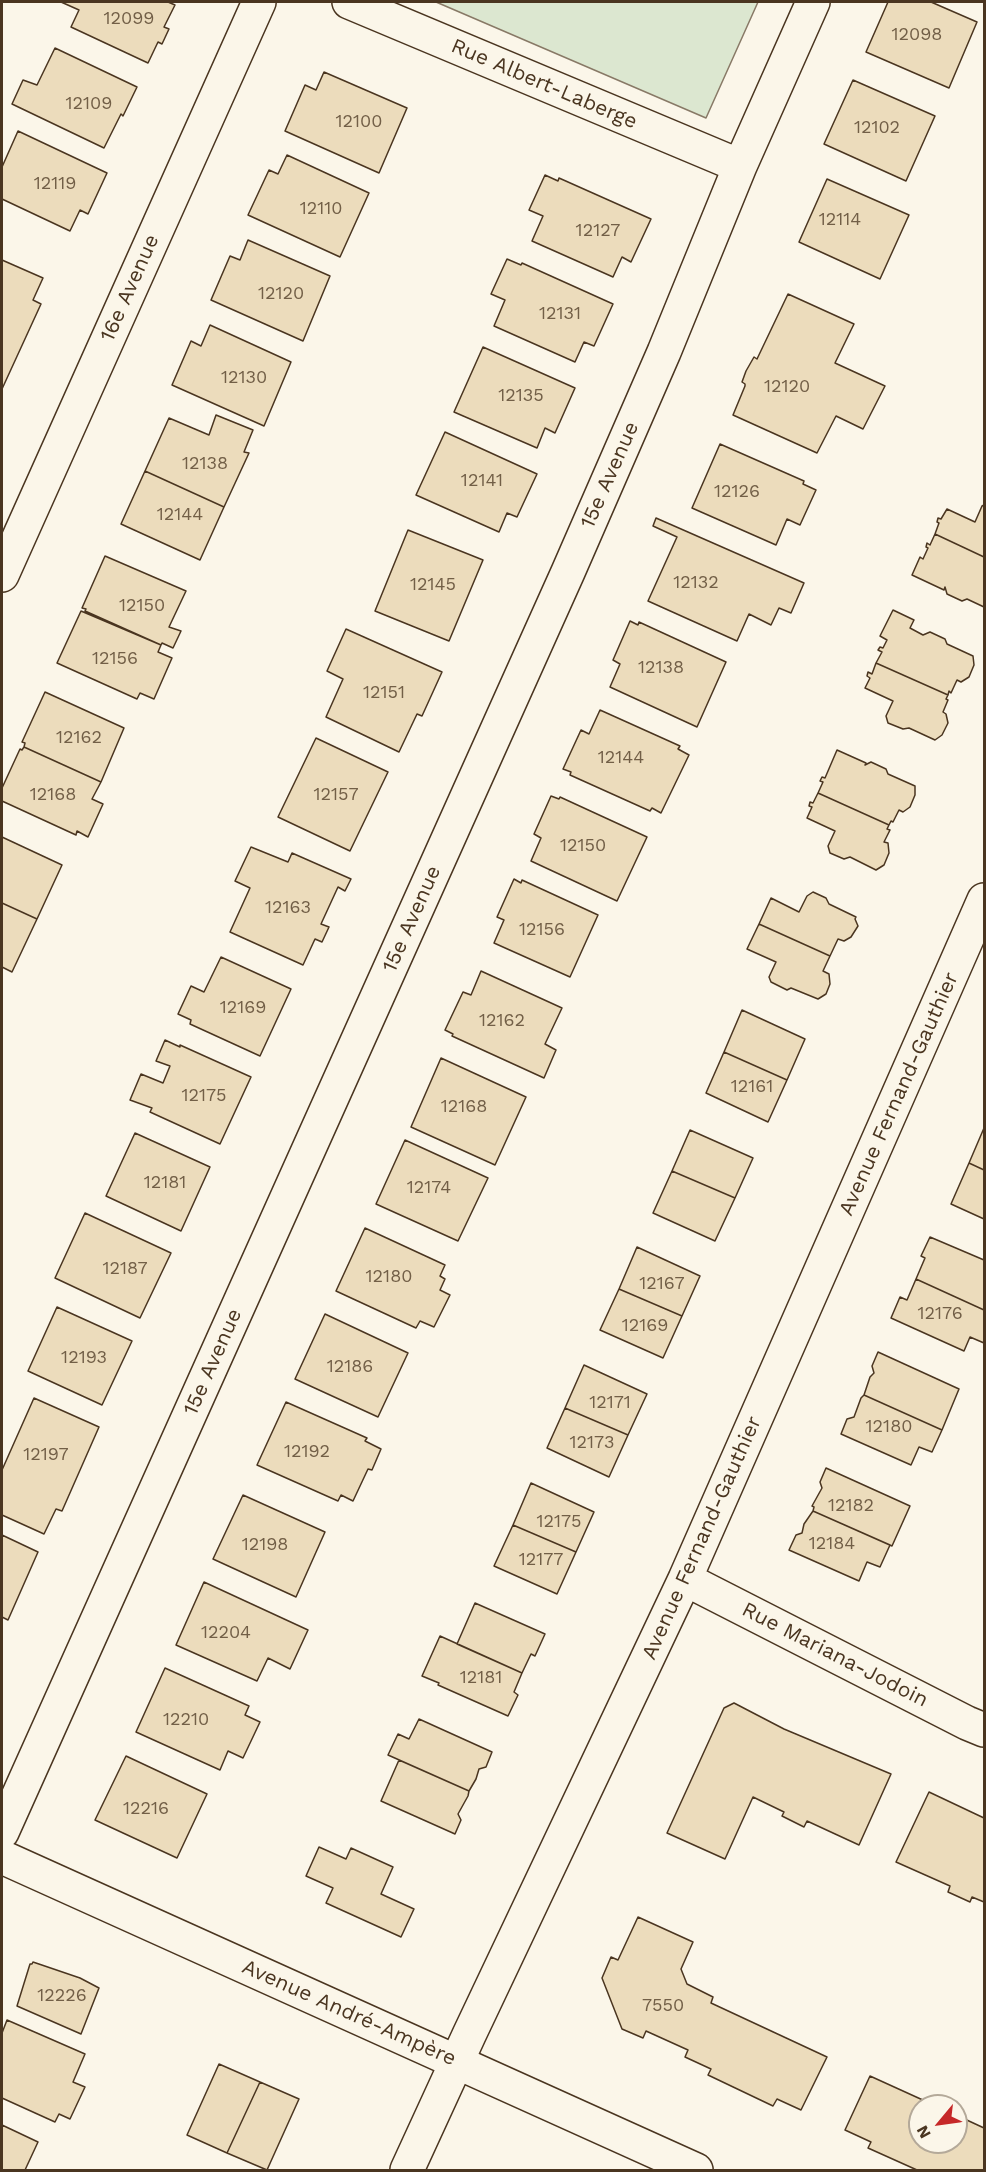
<!DOCTYPE html>
<meta charset="utf-8">
<style>
body{margin:0}
#map{position:relative;width:986px;height:2172px;overflow:hidden;background:#fbf6e9;font-family:"Work Sans",sans-serif}
canvas{display:block}
.frame{position:absolute;inset:0;border:3px solid #4a3520;pointer-events:none}
.north{position:absolute;left:908px;top:2094px;width:60px;height:60px;box-sizing:border-box;background:#fbf6e9;border:2px solid #b4a999;border-radius:50%;rotate:241deg;font-size:16px;font-weight:700;line-height:24px;text-align:center;color:#4a3520}
.north::after{content:'';display:block;margin:auto;width:21px;height:27px;background:#c62828;clip-path:polygon(50% 0,100% 100%,50% 72%,0 100%)}
</style>
<div id="map">
<canvas width="986" height="2172"></canvas>
<div class="frame"></div>
<div class="north">N</div>
</div>
<script>
const ctx = document.querySelector('canvas').getContext('2d');
ctx.lineJoin = 'round';
function fillPath(path, color) {
  ctx.fillStyle = color;
  ctx.fill(path, 'evenodd');
}
function toPath(rows) {
  const path = new Path2D();
  for (const r of rows) {
    path.moveTo(r[0], r[1]);
    for (let i = 2; i < r.length; i += 2) path.lineTo(r[i], r[i + 1]);
  }
  return path;
}
function stroke(path, color, width, dash) {
  ctx.strokeStyle = color;
  ctx.lineWidth = width;
  ctx.lineCap = dash ? 'butt' : 'round';
  ctx.setLineDash(dash || []);
  ctx.stroke(path);
}
function drawText(font, color, halo, rows, align = 'center') {
  ctx.font = font + ' "Work Sans",sans-serif';
  ctx.lineWidth = 4.5;
  ctx.setLineDash([]);
  ctx.textBaseline = 'middle';
  ctx.strokeStyle = halo;
  ctx.fillStyle = color;
  for (const [text, x, y, turn = 0] of rows) {
    ctx.save();
    ctx.translate(x, y);
    ctx.rotate((+turn || 0) * Math.PI / 180);
    ctx.textAlign = isNaN(turn) ? turn : align;
    if (halo) ctx.strokeText(text, 0, 0);
    ctx.fillText(text, 0, 0);
    ctx.restore();
  }
}
const green = toPath([
 [436,2,758,2,706,118,436,2]
]);
fillPath(green, '#dce7d0');
stroke(green, '#887966', 1.5);
const building = toPath([
 [61,2,168,2,175,5,164,27,169,29,162,44,158,42,148,63,71,27,79,10,61,2],
 [888,2,931,2,977,22,949,88,866,52,888,2],
 [55,48,137,87,123,116,121,114,104,148,12,104,23,80,37,85,55,48],
 [324,72,407,108,379,173,285,131,305,85,316,90,324,72],
 [853,80,935,116,906,181,824,144,853,80],
 [18,131,107,173,88,214,80,210,70,231,2,199,2,167,18,131],
 [287,155,369,193,340,257,248,215,269,170,278,174,287,155],
 [545,175,558,181,559,178,651,219,631,262,622,257,613,277,532,241,543,216,529,210,545,175],
 [827,179,909,215,880,279,799,242,827,179],
 [248,240,330,276,303,341,211,300,230,256,240,260,248,240],
 [507,259,521,265,522,263,613,304,594,346,584,342,575,362,494,326,505,300,491,294,507,259],
 [2,260,43,278,33,300,41,304,2,389,2,260],
 [788,294,854,324,835,363,885,386,863,429,836,416,817,453,733,415,745,386,745,384,742,382,746,371,754,357,757,359,788,294],
 [210,325,291,362,264,426,172,385,191,341,201,346,210,325],
 [483,347,575,388,555,433,545,428,537,448,454,412,483,347],
 [216,415,253,430,244,452,249,453,224,507,145,471,169,418,209,435,216,415],
 [445,432,537,474,517,517,507,513,499,532,416,495,445,432],
 [720,444,804,481,803,484,816,490,800,525,787,519,776,545,692,508,720,444],
 [145,471,224,507,200,560,121,524,145,471],
 [984,505,984,557,935,534,939,523,937,522,938,518,941,519,947,509,975,522,982,506,984,505],
 [656,518,804,583,791,613,779,608,771,625,749,614,737,641,648,601,677,537,653,526,656,518],
 [408,530,483,560,449,641,375,611,408,530],
 [935,534,984,557,984,607,967,599,962,601,947,594,945,587,944,590,912,575,920,557,923,559,928,548,926,547,927,543,930,545,935,534],
 [105,556,186,591,169,627,181,631,173,648,162,643,161,645,85,611,86,609,82,608,105,556],
 [893,610,914,620,910,628,923,635,930,632,945,639,947,644,973,656,974,665,969,677,961,682,957,680,951,693,949,691,948,695,876,663,882,652,878,650,880,647,883,648,887,640,880,636,893,610],
 [81,611,161,645,158,652,172,658,154,699,140,693,137,699,57,663,81,611],
 [630,621,638,625,639,622,726,662,697,727,610,687,620,664,613,660,630,621],
 [346,629,442,672,422,716,417,714,399,752,326,717,343,679,327,671,346,629],
 [876,663,948,695,946,699,948,700,943,712,946,714,948,723,942,735,935,740,909,728,903,729,888,723,886,716,893,701,865,688,870,678,867,676,868,672,872,674,876,663],
 [45,692,124,728,101,782,24,747,25,743,22,742,45,692],
 [600,710,680,746,678,749,689,755,661,813,652,808,650,811,570,775,571,772,563,769,581,730,589,734,600,710],
 [316,738,388,772,350,851,278,817,316,738],
 [24,747,101,782,92,799,103,804,88,837,77,831,76,835,2,801,2,788,20,749,22,750,24,747],
 [837,750,866,763,865,765,871,762,886,769,888,774,915,786,915,795,910,807,903,812,899,810,893,822,891,821,889,825,818,793,823,782,820,781,822,777,825,778,837,750],
 [818,793,889,825,887,829,890,830,884,842,888,843,889,853,884,865,876,870,850,857,844,859,830,853,828,846,835,831,807,818,812,807,809,806,810,802,813,803,818,793],
 [551,796,559,799,560,797,647,837,617,901,531,861,541,838,534,834,551,796],
 [2,837,62,865,37,919,2,903,2,837],
 [251,847,288,862,292,853,351,879,345,891,338,887,321,924,329,927,322,942,315,939,303,965,230,932,250,888,235,881,251,847],
 [514,879,521,883,522,880,598,915,570,977,494,943,504,920,497,917,514,879],
 [813,892,826,898,829,904,856,917,855,919,858,926,851,937,844,941,838,939,830,956,759,924,771,898,799,912,807,896,813,892],
 [2,903,37,919,12,972,2,967,2,903],
 [759,924,830,956,823,971,829,974,830,984,826,994,818,999,791,988,787,990,771,982,769,977,776,962,747,949,759,924],
 [221,957,291,989,260,1056,190,1024,191,1020,178,1014,191,986,204,992,221,957],
 [481,971,562,1008,545,1044,556,1050,544,1078,452,1036,453,1034,445,1030,463,992,471,995,481,971],
 [742,1010,805,1039,787,1080,724,1052,742,1010],
 [165,1040,180,1047,180,1045,251,1077,220,1144,150,1112,152,1108,130,1100,141,1074,163,1083,170,1066,156,1061,165,1040],
 [724,1052,787,1080,768,1122,706,1093,724,1052],
 [441,1058,526,1097,495,1165,411,1127,441,1058],
 [984,1128,984,1170,969,1163,984,1128],
 [690,1130,753,1158,735,1198,672,1171,690,1130],
 [135,1133,210,1167,181,1231,106,1196,135,1133],
 [405,1140,488,1178,458,1241,376,1204,405,1140],
 [969,1163,984,1170,984,1219,951,1204,969,1163],
 [672,1171,735,1198,715,1241,653,1213,672,1171],
 [85,1213,171,1253,140,1318,55,1278,85,1213],
 [365,1228,445,1265,440,1276,445,1279,440,1290,450,1295,434,1327,420,1321,416,1328,336,1291,365,1228],
 [930,1237,984,1260,984,1310,916,1279,925,1258,921,1256,930,1237],
 [637,1247,700,1276,682,1316,619,1289,637,1247],
 [916,1279,984,1310,984,1343,970,1337,964,1351,891,1318,900,1297,907,1300,916,1279],
 [619,1289,682,1316,663,1358,600,1330,619,1289],
 [57,1307,132,1341,102,1405,28,1371,57,1307],
 [325,1314,408,1353,378,1417,295,1379,325,1314],
 [878,1352,959,1389,942,1430,864,1395,870,1377,874,1373,872,1366,878,1352],
 [584,1365,647,1394,628,1435,565,1408,584,1365],
 [864,1395,942,1430,932,1452,919,1447,911,1465,841,1434,847,1419,854,1417,861,1398,864,1395],
 [34,1398,99,1427,62,1511,56,1509,44,1534,2,1515,2,1470,34,1398],
 [286,1402,367,1438,365,1441,381,1449,372,1470,368,1469,353,1501,341,1495,338,1501,257,1465,286,1402],
 [565,1408,628,1435,609,1477,547,1448,565,1408],
 [826,1468,910,1506,892,1546,813,1511,814,1507,812,1506,822,1488,820,1482,826,1468],
 [531,1483,594,1512,576,1552,513,1525,531,1483],
 [243,1495,325,1532,296,1597,213,1559,243,1495],
 [813,1511,890,1545,880,1567,867,1562,859,1581,789,1550,796,1535,802,1533,804,1524,813,1511],
 [513,1525,576,1552,557,1594,494,1566,513,1525],
 [2,1535,38,1552,8,1620,2,1617,2,1535],
 [204,1582,308,1630,290,1669,268,1658,257,1681,176,1645,204,1582],
 [475,1603,545,1634,535,1656,531,1654,522,1673,457,1644,475,1603],
 [440,1636,522,1673,514,1692,518,1695,508,1716,438,1685,439,1683,422,1676,440,1636],
 [165,1668,249,1706,245,1715,260,1722,243,1758,228,1751,220,1770,136,1732,165,1668],
 [734,1703,784,1729,891,1774,859,1845,807,1821,804,1827,782,1816,784,1812,753,1797,725,1859,667,1833,724,1708,734,1703],
 [419,1719,492,1752,486,1767,479,1769,476,1779,469,1791,388,1755,398,1734,409,1739,419,1719],
 [126,1756,207,1794,177,1858,95,1820,126,1756],
 [399,1760,469,1791,468,1796,458,1814,461,1820,455,1834,381,1801,399,1760],
 [929,1792,984,1818,984,1902,972,1897,970,1902,948,1892,950,1886,896,1862,929,1792],
 [319,1847,346,1859,351,1848,393,1867,381,1894,414,1909,401,1937,326,1903,333,1888,306,1876,319,1847],
 [638,1917,693,1942,681,1969,687,1984,713,1997,711,2003,827,2057,801,2110,777,2099,773,2106,708,2075,711,2069,685,2057,688,2050,646,2031,643,2038,622,2029,602,1978,611,1957,618,1960,638,1917],
 [33,1962,80,1978,99,1988,81,2034,17,2006,30,1964,32,1964,33,1962],
 [7,2020,85,2054,73,2082,85,2087,70,2119,59,2114,55,2122,2,2098,2,2033,7,2020],
 [219,2064,260,2082,227,2153,187,2135,219,2064],
 [870,2076,936,2106,920,2106,920,2142,956,2142,956,2115,984,2128,984,2170,917,2170,868,2148,871,2142,845,2130,870,2076],
 [260,2082,299,2099,267,2170,227,2153,260,2082],
 [2,2125,38,2142,25,2170,2,2170,2,2125]
]);
fillPath(building, '#ecdcbc');
stroke(building, '#4a3520', 1.5);
const minor = toPath([
 [349,2,740,166],
 [2,575,259,2],
 [685,1579,967,1723,984,1730],
 [2,1832,568,572,664,352,740,166,813,2],
 [407,2170,469,2035,685,1579,984,900]
]);
const tertiary = toPath([
 [2,1857,696,2170]
]);
stroke(minor, '#4a3520', 36);
stroke(tertiary, '#4a3520', 36);
stroke(minor, '#fbf6e9', 33);
stroke(tertiary, '#fbf6e9', 33);
drawText('18px', '#725f47', null, [
 ["12099",129,19],
 ["12098",917,35],
 ["12109",89,104],
 ["12100",359,122],
 ["12102",877,128],
 ["12119",55,184],
 ["12110",321,209],
 ["12114",840,220],
 ["12127",598,231],
 ["12120",281,294],
 ["12131",560,314],
 ["12130",244,378],
 ["12120",787,387],
 ["12135",521,396],
 ["12138",205,464],
 ["12141",482,481],
 ["12126",737,492],
 ["12144",180,515],
 ["12132",696,583],
 ["12145",433,585],
 ["12150",142,606],
 ["12156",115,659],
 ["12138",661,668],
 ["12151",384,693],
 ["12162",79,738],
 ["12144",621,758],
 ["12168",53,795],
 ["12157",336,795],
 ["12150",583,846],
 ["12163",288,908],
 ["12156",542,930],
 ["12169",243,1008],
 ["12162",502,1021],
 ["12161",752,1087],
 ["12175",204,1096],
 ["12168",464,1107],
 ["12181",165,1183],
 ["12174",429,1188],
 ["12187",125,1269],
 ["12180",389,1277],
 ["12167",662,1284],
 ["12176",940,1314],
 ["12169",645,1326],
 ["12193",84,1358],
 ["12186",350,1367],
 ["12171",610,1403],
 ["12180",889,1427],
 ["12173",592,1443],
 ["12192",307,1452],
 ["12197",46,1455],
 ["12182",851,1506],
 ["12175",559,1522],
 ["12184",832,1544],
 ["12198",265,1545],
 ["12177",541,1560],
 ["12204",226,1633],
 ["12181",481,1678],
 ["12210",186,1720],
 ["12216",146,1809],
 ["12226",62,1996],
 ["7550",663,2006]
]);
drawText('21px', '#4a3520', '#fbf6e9', [
 ["Rue Albert-Laberge",544,84,23],
 ["16e Avenue",130,288,-66],
 ["15e Avenue",610,475,-66],
 ["15e Avenue",412,919,-66],
 ["Avenue Fernand-Gauthier",899,1094,-66],
 ["15e Avenue",213,1362,-66],
 ["Avenue Fernand-Gauthier",702,1538,-66],
 ["Rue Mariana-Jodoin",835,1655,27],
 ["Avenue André-Ampère",349,2013,24]
]);
</script>
